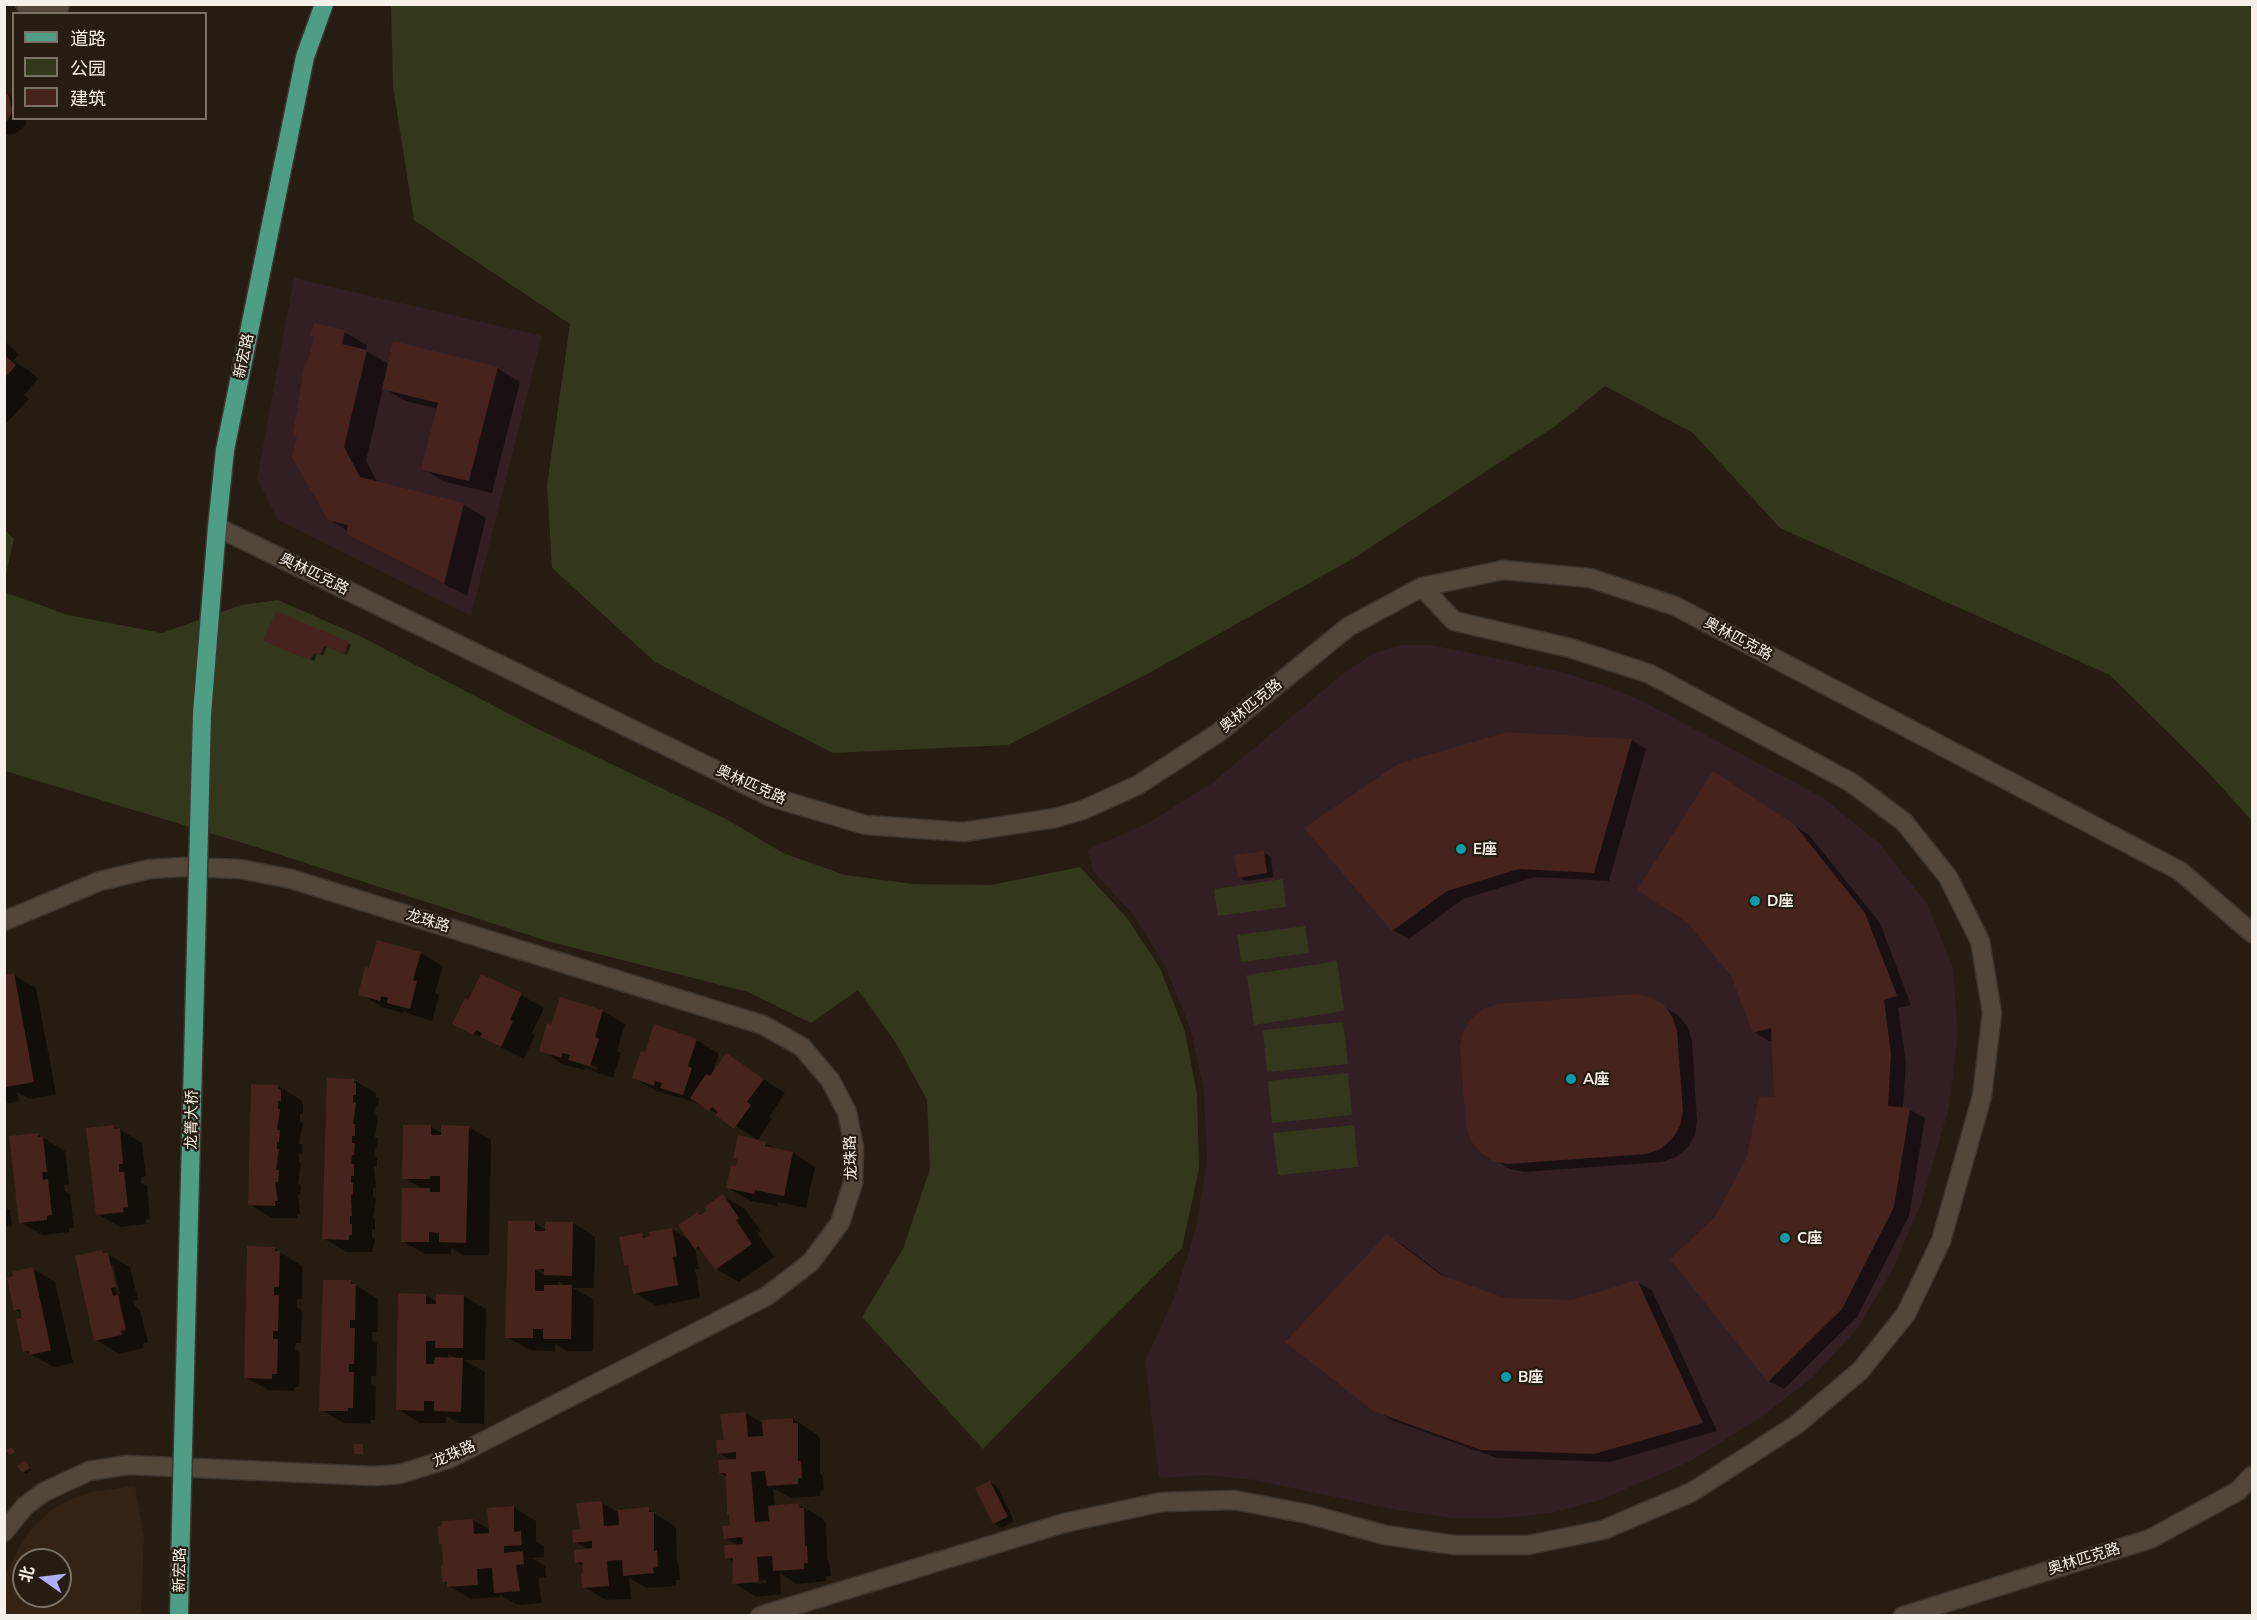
<!DOCTYPE html>
<meta charset="utf-8">
<style>
body{margin:0}
#map{position:relative;width:2257px;height:1620px;overflow:hidden;background:#261c11;font-family:Mulish,"Noto Sans SC",sans-serif}
canvas{display:block}
.frame{position:absolute;inset:0;border:6px solid #f7f0e9;pointer-events:none}
.legend{position:absolute;left:12px;top:12px;width:195px;height:108px;box-sizing:border-box;background:#261c11;border:2px solid #7a7167;margin:0;padding:8px 10px;list-style:none;font-size:18px;color:#f7f0e9}
.legend li{display:flex;align-items:center;gap:12px;height:30px}
.legend b{width:30px;border:2px solid #7a7167}
.north{position:absolute;left:12px;top:1548px;width:60px;height:60px;box-sizing:border-box;background:#261c11;border:2px solid #7a7167;border-radius:50%;rotate:284deg;font-size:16px;font-weight:700;line-height:24px;text-align:center;color:#f7f0e9}
.north::after{content:'';display:block;margin:auto;width:21px;height:27px;background:#aeaefa;clip-path:polygon(50% 0,100% 100%,50% 72%,0 100%)}
</style>
<div id="map">
<canvas width="2257" height="1620"></canvas>
<div class="frame"></div>
<ul class="legend">
<li><b style="height:8px;background:#4e9d85"></b>道路</li>
<li><b style="height:16px;background:#33371c"></b>公园</li>
<li><b style="height:16px;background:#46231d"></b>建筑</li>
</ul>
<div class="north">北</div>
</div>
<script>
const ctx = document.querySelector('canvas').getContext('2d');
ctx.lineJoin = 'round';
function fillPath(path, color) {
  ctx.fillStyle = color;
  ctx.fill(path, 'evenodd');
}
function toPath(rows) {
  const path = new Path2D();
  for (const r of rows) {
    path.moveTo(r[0], r[1]);
    for (let i = 2; i < r.length; i += 2) path.lineTo(r[i], r[i + 1]);
  }
  return path;
}
function stroke(path, color, width, dash) {
  ctx.strokeStyle = color;
  ctx.lineWidth = width;
  ctx.lineCap = dash ? 'butt' : 'round';
  ctx.setLineDash(dash || []);
  ctx.stroke(path);
}
function drawText(font, color, halo, rows, align = 'center') {
  ctx.font = font + ' Mulish,"Noto Sans SC",sans-serif';
  ctx.lineWidth = 4.5;
  ctx.setLineDash([]);
  ctx.textBaseline = 'middle';
  ctx.strokeStyle = halo;
  ctx.fillStyle = color;
  for (const [text, x, y, turn = 0] of rows) {
    ctx.save();
    ctx.translate(x, y);
    ctx.rotate((+turn || 0) * Math.PI / 180);
    ctx.textAlign = isNaN(turn) ? turn : align;
    if (halo) ctx.strokeText(text, 0, 0);
    ctx.fillText(text, 0, 0);
    ctx.restore();
  }
}
fillPath(toPath([
 [294,278,542,336,471,616,278,520,257,479],
 [1401,645,1431,645,1562,672,1612,688,1644,702,1822,797,1880,844,1927,904,1953,967,1958,1034,1949,1107,1921,1204,1892,1271,1857,1329,1812,1378,1760,1418,1689,1462,1600,1500,1552,1513,1502,1518,1453,1518,1397,1510,1254,1480,1206,1475,1159,1478,1145,1361,1174,1298,1195,1232,1207,1162,1204,1092,1191,1030,1165,966,1133,914,1094,873,1087,850,1150,822,1212,783,1344,673,1374,653]
]), '#321f24');
fillPath(toPath([
 [135,1486,144,1537,141,1615,5,1615,5,1576,23,1540,36,1524,51,1510,69,1500,91,1492],
 [24,1560,60,1560,60,1596,24,1596]
]), '#332314');
fillPath(toPath([
 [391,5,2252,5,2252,821,2207,771,2110,675,1780,528,1693,433,1605,386,1557,425,1354,558,1151,672,1008,745,833,753,655,662,552,568,547,485,570,324,414,220,393,87],
 [5,530,14,539,5,578],
 [4,592,68,615,162,633,241,605,278,600,362,637,538,729,726,819,783,853,845,875,913,884,991,885,1080,867,1127,918,1160,968,1185,1032,1197,1094,1199,1169,1182,1248,983,1449,862,1317,903,1249,930,1169,927,1100,896,1043,858,990,811,1023,748,992,547,941,256,847,5,771],
 [1283,879,1286,907,1218,916,1214,889],
 [1305,926,1309,953,1241,962,1237,935],
 [1337,961,1344,1011,1254,1025,1247,975],
 [1343,1022,1348,1064,1267,1072,1263,1030],
 [1348,1073,1352,1115,1272,1123,1268,1081],
 [1354,1125,1358,1167,1278,1175,1273,1133]
]), '#33371c');
fillPath(toPath([
 [4,92,14,98,14,118,27,118,25,126,15,134,4,135],
 [344,332,367,345,366,351,389,364,497,368,520,382,492,493,445,482,423,469,438,409,406,401,383,388,366,461,378,483,464,505,486,518,467,596,370,546,329,519,298,436,309,362],
 [4,341,19,354,13,361,27,369,38,379,24,395,29,399,4,426],
 [268,642,348,643,351,645,347,655,327,646,323,656,317,653,314,661],
 [1632,740,1646,749,1609,881,1535,877,1463,899,1409,939,1393,930],
 [1727,782,1809,835,1880,923,1911,1005,1898,1008,1906,1063,1903,1109,1910,1110,1925,1118,1909,1216,1857,1317,1784,1389,1769,1381,1716,1218,1749,1158,1775,1099,1773,1040,1769,1041,1754,1032],
 [1264,853,1271,857,1273,877,1246,881,1239,877],
 [420,953,443,966,435,993,439,995,432,1021,412,1015,404,1011,403,1013,382,1007,360,994,371,970],
 [14,975,36,988,56,1094,30,1099,17,1092,19,1101,4,1104,4,977],
 [521,995,544,1008,532,1033,535,1035,524,1059,454,1024,469,1002],
 [1649,998,1678,1015,1687,1026,1692,1040,1697,1121,1695,1135,1687,1148,1676,1157,1662,1162,1524,1172,1510,1169,1482,1152],
 [602,1011,625,1024,617,1051,621,1053,613,1078,585,1068,584,1070,563,1064,541,1050,552,1026],
 [580,1061,598,1067,597,1070,586,1066,579,1063],
 [655,1026,697,1040,719,1054,712,1074,727,1055,785,1093,769,1117,772,1119,758,1140,706,1107,677,1096,677,1097,656,1091,634,1078,646,1054],
 [353,1080,376,1093,376,1097,379,1098,378,1107,376,1107,375,1113,378,1117,375,1137,378,1138,377,1148,375,1148,374,1153,374,1156,377,1158,377,1167,374,1167,376,1188,373,1188,373,1197,376,1198,373,1218,375,1219,375,1229,372,1229,372,1237,375,1238,372,1252,346,1252,323,1238],
 [278,1086,301,1100,303,1104,303,1114,300,1114,300,1122,303,1123,299,1143,302,1145,302,1154,299,1154,299,1162,301,1164,298,1184,301,1185,300,1195,298,1194,300,1214,297,1214,297,1218,272,1218,249,1204],
 [114,1126,142,1143,146,1176,141,1177,141,1183,147,1186,150,1219,146,1220,146,1224,120,1227,97,1214],
 [431,1127,443,1134,468,1127,491,1140,489,1255,463,1255,451,1248,451,1254,425,1254,402,1241,425,1190,404,1178],
 [37,1134,65,1151,69,1184,64,1185,65,1191,70,1194,74,1228,69,1228,69,1232,43,1235,20,1222],
 [765,1143,778,1150,793,1153,815,1167,806,1208,778,1202,777,1206,751,1201,728,1188,737,1168,739,1160,734,1158],
 [723,1196,745,1209,761,1231,757,1233,774,1257,739,1282,716,1269,705,1253,695,1247,699,1269,695,1269,700,1298,657,1306,635,1293,630,1267,626,1265,642,1235,648,1238,672,1229,691,1241,698,1213,702,1216],
 [4,1207,10,1210,12,1226,4,1227],
 [535,1223,546,1230,573,1223,595,1237,594,1288,573,1288,594,1300,593,1351,567,1351,555,1344,555,1351,530,1350,507,1337],
 [530,1264,546,1273,546,1276,528,1266],
 [558,1281,567,1287,558,1287],
 [1388,1236,1403,1245,1448,1279,1505,1299,1573,1301,1637,1282,1652,1290,1717,1431,1610,1462,1497,1458,1391,1420,1375,1410],
 [275,1249,302,1266,302,1299,297,1299,297,1307,302,1310,301,1343,296,1343,295,1350,300,1353,299,1387,294,1387,294,1391,268,1390,245,1377],
 [102,1251,130,1267,138,1300,133,1301,135,1306,140,1310,148,1342,143,1344,144,1348,119,1354,96,1340],
 [110,1265,113,1265,120,1294,117,1295],
 [33,1269,55,1282,73,1363,54,1367,24,1351,23,1314,15,1310],
 [351,1282,378,1299,378,1332,372,1332,372,1340,377,1343,376,1376,371,1376,371,1384,376,1387,375,1420,371,1420,370,1424,344,1423,321,1410],
 [425,1295,437,1302,464,1296,486,1309,485,1360,464,1360,485,1372,484,1424,458,1423,446,1416,446,1423,420,1423,398,1409],
 [448,1354,458,1359,448,1359],
 [746,1413,763,1424,793,1419,815,1433,820,1438,820,1474,823,1476,824,1490,820,1491,820,1496,791,1498,773,1488,775,1507,799,1505,822,1518,826,1523,827,1559,829,1561,831,1576,826,1576,826,1581,797,1584,780,1573,781,1594,757,1597,734,1583,735,1562,726,1558,739,1546,725,1538,732,1527,731,1515,729,1514,728,1477,720,1473,732,1461,719,1453],
 [766,1580,767,1583,756,1584,756,1581],
 [25,1462,32,1470,26,1474,23,1472],
 [990,1482,997,1486,1014,1521,1002,1528,994,1523,977,1489],
 [602,1503,620,1513,648,1509,676,1527,677,1563,679,1565,680,1580,676,1580,676,1586,647,1588,629,1578,631,1599,606,1600,584,1587,584,1567,576,1562,589,1550,575,1542],
 [513,1507,536,1521,536,1542,544,1546,544,1557,531,1558,545,1566,546,1577,538,1578,542,1603,518,1605,500,1595,500,1597,471,1599,448,1586,444,1581,473,1520,491,1530]
]), '#0007');
fillPath(toPath([
 [4,91,9,96,12,110,10,117,4,124],
 [314,323,345,330,342,344,367,350,344,447,360,477,464,503,444,584,346,534,348,525,328,520,292,457,297,436,293,435,305,360,308,361,314,337,310,336],
 [393,341,498,367,469,481,421,470,438,403,382,389],
 [4,355,16,365,4,379],
 [276,611,349,642,344,654,324,646,320,655,314,653,310,660,263,641],
 [1507,732,1632,739,1594,873,1519,869,1447,891,1392,931,1304,828,1398,764],
 [1713,771,1794,824,1865,913,1897,996,1884,1000,1891,1054,1888,1106,1910,1108,1894,1207,1842,1309,1768,1382,1670,1259,1715,1217,1747,1157,1759,1096,1774,1097,1771,1028,1753,1033,1731,976,1688,923,1637,890],
 [1264,851,1267,873,1238,878,1234,855],
 [377,940,421,952,413,980,417,981,410,1009,387,1003,388,998,381,996,380,1001,358,995,365,967,369,968],
 [14,973,34,1082,6,1087,4,1077,4,975],
 [481,974,522,993,510,1020,513,1021,501,1047,480,1037,482,1033,476,1030,473,1035,452,1024,465,998,468,1000],
 [1635,994,1650,997,1663,1004,1672,1016,1677,1031,1683,1111,1680,1126,1672,1139,1660,1149,1646,1154,1508,1164,1493,1161,1481,1153,1471,1141,1466,1127,1460,1047,1463,1032,1471,1019,1483,1009,1497,1004],
 [560,997,603,1010,595,1037,599,1039,590,1066,568,1060,570,1055,563,1053,561,1058,539,1051,547,1023,551,1025],
 [654,1024,697,1039,688,1066,692,1068,683,1095,660,1088,662,1083,655,1081,654,1086,632,1078,641,1051,645,1052],
 [726,1053,764,1079,747,1102,751,1105,734,1129,715,1115,718,1112,712,1107,709,1111,690,1098,706,1074,710,1076],
 [327,1078,354,1079,354,1083,356,1083,356,1095,353,1095,353,1102,356,1103,353,1124,355,1124,355,1136,352,1136,352,1143,355,1143,354,1155,352,1155,351,1164,354,1164,354,1176,351,1176,351,1183,353,1183,353,1195,351,1195,352,1216,350,1216,350,1224,352,1224,352,1235,349,1235,349,1240,322,1239],
 [251,1084,278,1085,278,1089,281,1090,281,1101,278,1101,278,1109,280,1109,277,1130,280,1130,279,1142,277,1142,277,1149,279,1149,276,1170,279,1170,278,1182,275,1182,278,1201,275,1201,275,1206,248,1205],
 [114,1125,115,1129,120,1128,123,1164,119,1164,119,1172,124,1172,128,1207,123,1208,124,1212,96,1215,86,1128],
 [403,1125,431,1125,431,1135,441,1135,441,1125,469,1126,466,1243,439,1242,439,1233,429,1232,429,1242,401,1242,402,1188,430,1188,430,1192,440,1192,440,1176,430,1176,430,1179,402,1179],
 [38,1133,38,1137,43,1136,47,1172,42,1172,43,1180,48,1179,52,1215,47,1216,47,1220,19,1223,9,1136],
 [738,1135,766,1142,765,1146,793,1152,784,1196,755,1190,754,1194,726,1188,731,1165,736,1166,737,1159,733,1158],
 [723,1194,739,1218,736,1220,752,1244,715,1270,698,1246,695,1249,678,1225,697,1212,700,1215,706,1211,704,1207],
 [508,1221,535,1221,535,1231,545,1231,545,1222,573,1222,572,1276,544,1275,544,1269,535,1269,535,1291,544,1291,544,1285,572,1285,571,1339,543,1339,543,1329,533,1329,533,1338,505,1338],
 [672,1228,677,1256,673,1257,678,1285,633,1294,628,1265,624,1266,619,1237,642,1233,643,1238,650,1236,649,1232],
 [1387,1234,1441,1275,1505,1298,1572,1300,1637,1280,1703,1423,1594,1454,1481,1450,1375,1412,1285,1342],
 [247,1246,275,1247,275,1251,280,1251,279,1287,274,1287,274,1295,279,1295,278,1331,273,1331,273,1339,278,1339,277,1374,272,1374,272,1379,244,1378],
 [102,1250,103,1253,108,1253,116,1287,111,1288,113,1296,118,1295,126,1330,121,1331,122,1335,94,1341,75,1256],
 [33,1267,51,1350,30,1355,29,1351,23,1352,16,1319,22,1318,20,1309,14,1311,7,1278,13,1276,12,1272],
 [323,1280,351,1280,351,1284,356,1284,355,1320,350,1320,350,1328,355,1328,354,1364,349,1364,349,1372,354,1372,353,1408,348,1408,348,1411,319,1411],
 [398,1293,426,1294,426,1304,436,1304,436,1294,464,1295,463,1348,435,1348,435,1341,426,1341,426,1364,434,1364,435,1357,463,1358,461,1412,434,1411,434,1401,424,1401,424,1411,396,1410],
 [746,1412,748,1437,763,1436,762,1420,793,1418,793,1423,798,1423,798,1461,801,1461,802,1478,798,1478,798,1484,767,1486,765,1471,751,1472,755,1522,769,1521,768,1506,799,1503,800,1508,804,1508,805,1546,807,1546,808,1563,804,1563,804,1569,773,1571,772,1556,757,1557,759,1582,732,1584,733,1558,725,1559,724,1545,743,1544,742,1537,724,1539,722,1526,730,1525,729,1514,727,1515,726,1473,719,1473,718,1460,736,1459,736,1452,717,1454,716,1440,724,1440,720,1414],
 [354,1444,363,1444,363,1454,354,1454],
 [12,1447,15,1452,10,1455,6,1450],
 [25,1460,30,1468,22,1473,17,1466],
 [990,1481,1008,1517,993,1524,975,1488],
 [602,1501,604,1526,619,1525,618,1510,649,1507,649,1512,654,1512,654,1551,657,1550,658,1567,653,1568,654,1573,623,1576,622,1560,607,1561,609,1586,582,1588,581,1573,583,1573,582,1562,575,1563,574,1550,592,1548,592,1541,573,1543,572,1530,580,1529,576,1503],
 [514,1506,514,1532,521,1531,522,1545,504,1546,504,1553,523,1551,524,1564,516,1565,520,1591,494,1593,492,1568,477,1569,478,1585,447,1587,447,1582,442,1582,441,1565,443,1565,442,1544,439,1544,438,1527,442,1526,442,1521,473,1519,474,1534,489,1533,487,1508]
]), '#46231d');
const minor = toPath([
 [25,4,58,12,60,4],
 [217,527,771,797,866,825,964,832,1055,818,1083,810,1138,785,1218,733,1348,627,1422,587,1503,570,1590,578,1675,606,2180,871,2252,933],
 [4,921,100,881,150,869,184,867,240,869,291,879,763,1025,802,1047,830,1080,847,1112,854,1147,853,1183,840,1223,811,1262,767,1296,451,1458,400,1474,374,1476,128,1465,89,1471,44,1492,25,1506,4,1532],
 [760,1616,1064,1523,1162,1502,1234,1500,1308,1514,1385,1535,1454,1545,1528,1545,1603,1530,1692,1492,1796,1425,1860,1371,1906,1314,1941,1241,1982,1096,1992,1013,1980,941,1948,877,1904,822,1852,783,1650,674,1570,648,1454,621,1422,587],
 [1903,1616,2150,1539,2238,1491,2252,1476]
]);
const major = toPath([
 [202,714,217,527,225,450,305,57,324,4],
 [179,1616,181,1525]
]);
stroke(minor, '#3d352f', 21);
stroke(major, '#3d352f', 21);
stroke(minor, '#53473b', 18);
stroke(major, '#4e9d85', 18);
const majorBridge = toPath([
 [181,1525,202,714]
]);
stroke(majorBridge, '#3d352f', 21, []);
stroke(majorBridge, '#4e9d85', 18);
for (const [x, y, r, color] of [
 [1461,849,6,"#0f9aa8"],
 [1755,901,6,"#0f9aa8"],
 [1571,1079,6,"#0f9aa8"],
 [1785,1238,6,"#0f9aa8"],
 [1506,1377,6,"#0f9aa8"]
]) {
  const dot = new Path2D();
  dot.arc(x, y, r, 0, 2 * Math.PI);
  ctx.fillStyle = color;
  ctx.fill(dot);
  stroke(dot, '#261c11', 2);
}
drawText('15px', '#f7f0e9', '#261c11', [
 ["新宏路",244,356,-78],
 ["奥林匹克路",314,574,26],
 ["奥林匹克路",1738,639,28],
 ["奥林匹克路",1251,706,-39],
 ["奥林匹克路",751,785,24],
 ["龙珠路",428,921,17],
 ["龙箐大桥",192,1120,-89],
 ["龙珠路",851,1158,-92],
 ["龙珠路",454,1454,-23],
 ["奥林匹克路",2084,1559,-17],
 ["新宏路",180,1570,-89]
]);
drawText('bold 15px', '#f7f0e9', '#261c11', [
 ["E座",1473,849],
 ["D座",1767,901],
 ["A座",1583,1079],
 ["C座",1797,1238],
 ["B座",1518,1377]
], 'left');
</script>
